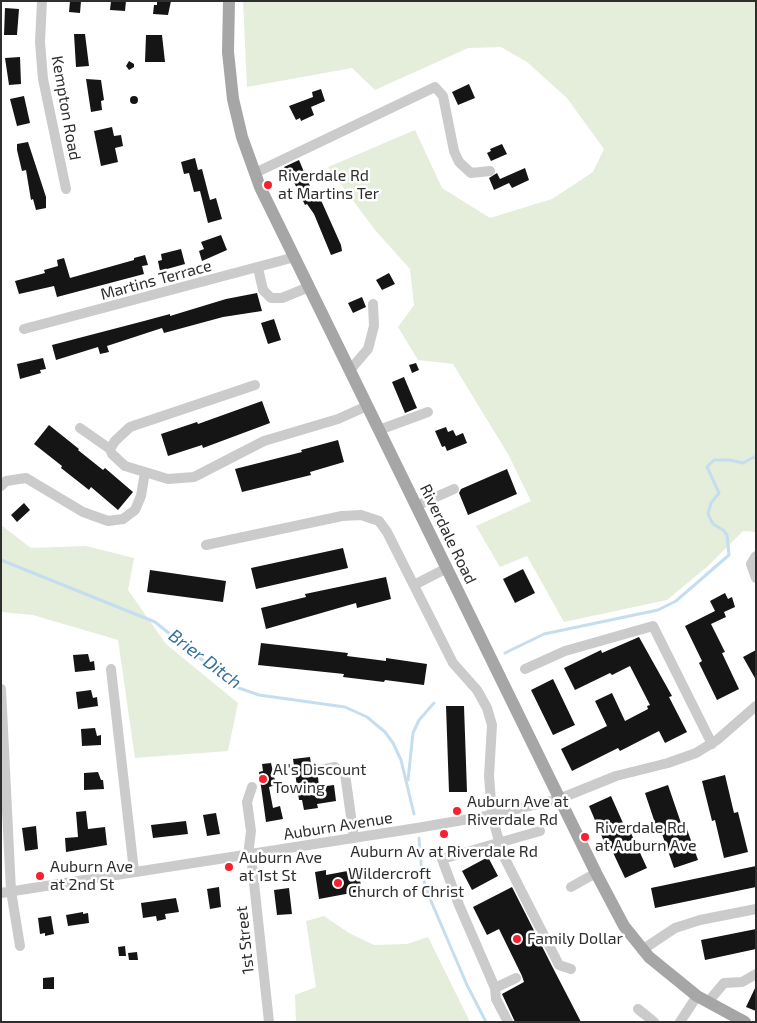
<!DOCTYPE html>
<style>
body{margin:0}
#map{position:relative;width:757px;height:1023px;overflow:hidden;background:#fff;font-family:"Exo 2",sans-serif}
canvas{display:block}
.frame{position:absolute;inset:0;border:2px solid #2e2e2e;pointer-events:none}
</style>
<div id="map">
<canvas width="757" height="1023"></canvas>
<div class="frame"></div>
</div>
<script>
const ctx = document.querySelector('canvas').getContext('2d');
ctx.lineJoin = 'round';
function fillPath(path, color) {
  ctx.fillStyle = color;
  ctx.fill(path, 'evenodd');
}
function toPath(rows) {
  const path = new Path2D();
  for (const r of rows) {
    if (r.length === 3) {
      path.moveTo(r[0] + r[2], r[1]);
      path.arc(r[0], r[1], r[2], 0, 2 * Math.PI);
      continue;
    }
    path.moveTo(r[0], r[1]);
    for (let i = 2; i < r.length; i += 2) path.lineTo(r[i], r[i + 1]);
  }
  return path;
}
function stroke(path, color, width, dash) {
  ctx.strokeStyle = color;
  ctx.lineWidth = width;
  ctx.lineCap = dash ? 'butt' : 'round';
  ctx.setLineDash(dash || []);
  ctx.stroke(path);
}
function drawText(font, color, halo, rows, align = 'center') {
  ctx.font = font + ' "Exo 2",sans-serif';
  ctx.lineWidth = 5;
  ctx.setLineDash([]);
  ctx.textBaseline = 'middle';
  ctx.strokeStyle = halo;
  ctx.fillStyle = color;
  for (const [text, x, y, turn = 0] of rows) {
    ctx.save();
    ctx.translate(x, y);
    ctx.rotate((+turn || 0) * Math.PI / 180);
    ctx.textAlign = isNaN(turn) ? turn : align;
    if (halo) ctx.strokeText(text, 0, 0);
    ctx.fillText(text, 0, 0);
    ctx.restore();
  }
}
fillPath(toPath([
 [243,1,756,1,756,532,743,531,708,566,667,600,564,622,527,556,500,567,476,526,531,501,508,454,453,364,418,360,398,327,414,305,410,269,375,230,328,167,415,130,442,188,490,218,552,199,593,172,604,149,567,98,527,62,501,47,468,48,375,90,352,68,247,87],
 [1,525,31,548,86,546,134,558,128,590,166,644,238,703,228,751,135,758,118,640,33,615,1,612],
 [324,916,349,933,374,945,407,944,428,937,470,1022,296,1022,295,995,316,987,306,921]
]), '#e5eddb');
stroke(toPath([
 [1,560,155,622,236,687,259,695,345,707,367,717,385,732,393,743,401,760,414,814],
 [505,653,544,634,658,610,676,601,729,555,727,535,723,530,713,524,708,514,711,503,719,493,707,467,714,460,730,460,743,463,756,456],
 [408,780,413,733,419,720,434,703],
 [419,838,422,874,428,894,467,985,486,1022]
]), '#c5deef', 3);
fillPath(toPath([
 [70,1,81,1,80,13,69,12],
 [111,1,126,1,125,11,110,10],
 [157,1,171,1,168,15,153,14,154,5,157,5],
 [5,8,19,9,17,35,4,35],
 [74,34,85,34,89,66,76,67],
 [146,35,162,35,165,62,145,62],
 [20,57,21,84,9,85,5,58],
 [129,61,134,64,134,67,129,70,126,66],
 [86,79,101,80,104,100,101,101,102,110,91,112],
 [469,84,475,98,458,105,452,92],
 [321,89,325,101,311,107,314,115,301,121,300,118,296,120,289,106,313,97,312,92],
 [134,100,4],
 [24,96,30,123,17,126,10,99],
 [112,127,114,136,121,135,123,146,115,148,118,162,101,166,94,131],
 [28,142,46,197,46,208,36,210,33,199,31,200,26,170,22,171,17,150,17,144],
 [502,144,507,154,491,161,487,153,491,151,490,149],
 [195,158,198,170,202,169,210,200,216,198,222,219,208,223,200,191,194,192,189,173,184,174,181,162],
 [299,160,312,191,316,189,341,245,342,251,331,255,314,214,307,204,305,205,290,174,287,175,284,167],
 [525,168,529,180,512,188,509,183,494,190,489,178,497,173,500,179],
 [221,235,227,250,202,261,199,251,204,249,201,242],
 [181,249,185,264,160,271,158,261,162,260,161,254],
 [145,255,148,265,142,266,144,274,57,297,54,286,19,294,15,281,45,273,44,270,58,266,57,260,64,258,70,278,134,260,134,258],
 [389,273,395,284,382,290,376,280],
 [257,293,262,311,223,317,164,333,162,328,107,346,109,352,100,354,98,347,56,360,52,345,144,321,170,314,170,316,226,299],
 [362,297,366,307,353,313,348,303],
 [274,319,281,340,268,344,261,323],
 [43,358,46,369,40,370,41,373,20,379,17,364],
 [416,363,419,370,412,373,409,365],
 [404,377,417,408,405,413,392,382],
 [262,401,270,423,203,448,202,445,168,456,161,434,197,422,198,424],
 [49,425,79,449,78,450,103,470,105,468,133,492,118,510,91,487,89,490,61,468,62,466,34,444],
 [446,427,448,432,453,430,456,436,463,433,467,443,447,451,445,446,442,447,435,431],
 [338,440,344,462,310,472,311,475,242,492,235,469,302,452,301,450],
 [507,469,517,494,468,515,459,493,461,489],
 [24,503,30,510,17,522,11,515],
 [343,548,348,568,256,589,251,568],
 [523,569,535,593,515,603,503,579],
 [150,570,226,581,223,602,147,592],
 [386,577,391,599,357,608,356,603,266,629,261,608,306,597,305,594],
 [725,593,728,599,732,597,735,607,724,612,726,617,711,624,725,652,722,653,739,689,717,700,699,663,702,661,685,626,715,611,710,601],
 [639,637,672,696,669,697,687,732,665,743,659,731,620,751,618,748,572,771,561,749,607,726,595,701,612,693,625,721,648,709,647,706,650,705,630,666,612,675,610,673,575,690,564,668,601,650,602,653],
 [261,643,348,653,347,656,386,661,386,658,427,664,424,685,385,680,384,682,343,677,344,674,258,665],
 [756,650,756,680,743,657],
 [88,654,90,662,94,661,95,670,75,672,73,655],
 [553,679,575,725,553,735,531,690],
 [91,690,93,698,97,697,98,706,78,709,76,692],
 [446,706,464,706,467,792,449,792],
 [95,728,97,736,101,735,101,745,82,746,81,729],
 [310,757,311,764,315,763,312,771,318,777,319,787,334,785,336,801,317,804,318,808,304,810,302,800,299,800,293,759],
 [271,763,276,785,269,787,273,808,280,806,283,819,266,822,259,772,263,771,262,764],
 [98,772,101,780,103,780,104,789,84,790,84,773],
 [725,775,734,813,738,812,748,852,724,858,715,820,712,821,702,781],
 [668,785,681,823,684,821,698,860,674,868,661,831,658,832,645,793],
 [611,796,627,832,630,831,647,868,625,878,608,842,605,844,589,806],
 [86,811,88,829,105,827,107,845,66,852,65,838,78,837,76,812],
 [216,813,220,834,207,836,203,815],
 [186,821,188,834,153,838,151,825],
 [36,826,38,849,25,851,22,828],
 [488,857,498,876,472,890,462,871],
 [756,866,756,887,655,908,651,888],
 [358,869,362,891,319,899,315,872,326,870,326,875],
 [219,887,221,907,210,909,207,889],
 [512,887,553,968,581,1022,515,1022,502,994,524,982,522,976,499,929,487,935,473,907],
 [289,888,292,914,277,915,274,890],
 [176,898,179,912,165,914,166,919,157,921,156,916,143,918,141,903],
 [83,912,83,914,88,913,89,923,68,926,66,915],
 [51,916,54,934,45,936,45,933,40,934,38,918],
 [756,929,756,949,705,960,701,940],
 [125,946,126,956,119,956,118,947],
 [137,952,138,960,129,960,128,953],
 [54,977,54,989,43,989,43,978],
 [756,986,756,1011,746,1007]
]), '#151515');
stroke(toPath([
 [42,1,40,42,43,79,66,189],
 [255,173,435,87,443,96,454,151,459,162,471,173,490,171],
 [258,268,263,290,271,298,282,298,309,287],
 [24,329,295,257],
 [350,370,368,349,374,326,373,304],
 [255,385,130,427,115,441,110,449,112,454,125,466,168,479,194,477,264,441,338,419,367,406],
 [80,428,110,449],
 [379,430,428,412],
 [1,486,6,481,26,478,83,512,108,521,123,519,135,510,141,496,145,472],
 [416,506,454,489],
 [206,545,342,516,361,515,379,521,387,532,453,663,477,690,487,708,492,725,489,776,492,815,502,853,559,965,571,969],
 [756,556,751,564,756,578],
 [414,585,447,568],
 [111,669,134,871],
 [525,669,565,651,653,626,712,744],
 [1,689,11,891,20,946],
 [319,770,335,767,345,774,354,838],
 [248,855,251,831,247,802,252,787],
 [251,855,269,1022],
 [571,887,596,873],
 [1,893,417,828,492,815,559,799,616,776,668,763,696,753,717,740,756,706],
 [642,950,675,928,700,920,756,909],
 [516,978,495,988,459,905,442,859,540,831],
 [495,988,496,999,508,1022],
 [708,1002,724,983,742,982,756,974],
 [638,1009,654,1022],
 [680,1022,697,996]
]), '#cbcbcb', 10);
stroke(toPath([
 [229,1,228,52,233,99,242,137,260,187,596,873,624,926,649,957,697,996,745,1022]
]), '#a6a6a6', 12);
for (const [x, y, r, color] of [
 [268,185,5,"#f6202f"],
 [263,779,5,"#f6202f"],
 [457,811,5,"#f6202f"],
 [444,834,5,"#f6202f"],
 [585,837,5,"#f6202f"],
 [229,867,5,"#f6202f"],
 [40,876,5,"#f6202f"],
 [338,883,5,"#f6202f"],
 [517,939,5,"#f6202f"]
]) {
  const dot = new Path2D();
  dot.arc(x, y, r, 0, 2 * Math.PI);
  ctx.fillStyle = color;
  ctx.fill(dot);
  stroke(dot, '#fff', 2);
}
drawText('16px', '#2e2e2e', '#fff', [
 ["Kempton Road",66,108,80],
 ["Martins Terrace",156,280,-15],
 ["Riverdale Road",448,534,64],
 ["Auburn Avenue",338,826,-9],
 ["1st Street",245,940,-96]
]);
drawText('16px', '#2e2e2e', '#fff', [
 ["Riverdale Rd",278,176],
 ["at Martins Ter",278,194],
 ["Al's Discount",273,770],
 ["Towing",273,788],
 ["Auburn Ave at",467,802],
 ["Riverdale Rd",467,820],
 ["Riverdale Rd",595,828],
 ["at Auburn Ave",595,846],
 ["Auburn Av at Riverdale Rd",444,852,"center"],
 ["Auburn Ave",239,858],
 ["at 1st St",239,876],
 ["Auburn Ave",50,867],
 ["at 2nd St",50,885],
 ["Wildercroft",348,874],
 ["Church of Christ",348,892],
 ["Family Dollar",527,939]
], 'left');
drawText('italic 18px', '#347199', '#fff', [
 ["Brier Ditch",205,659,37]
]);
</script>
